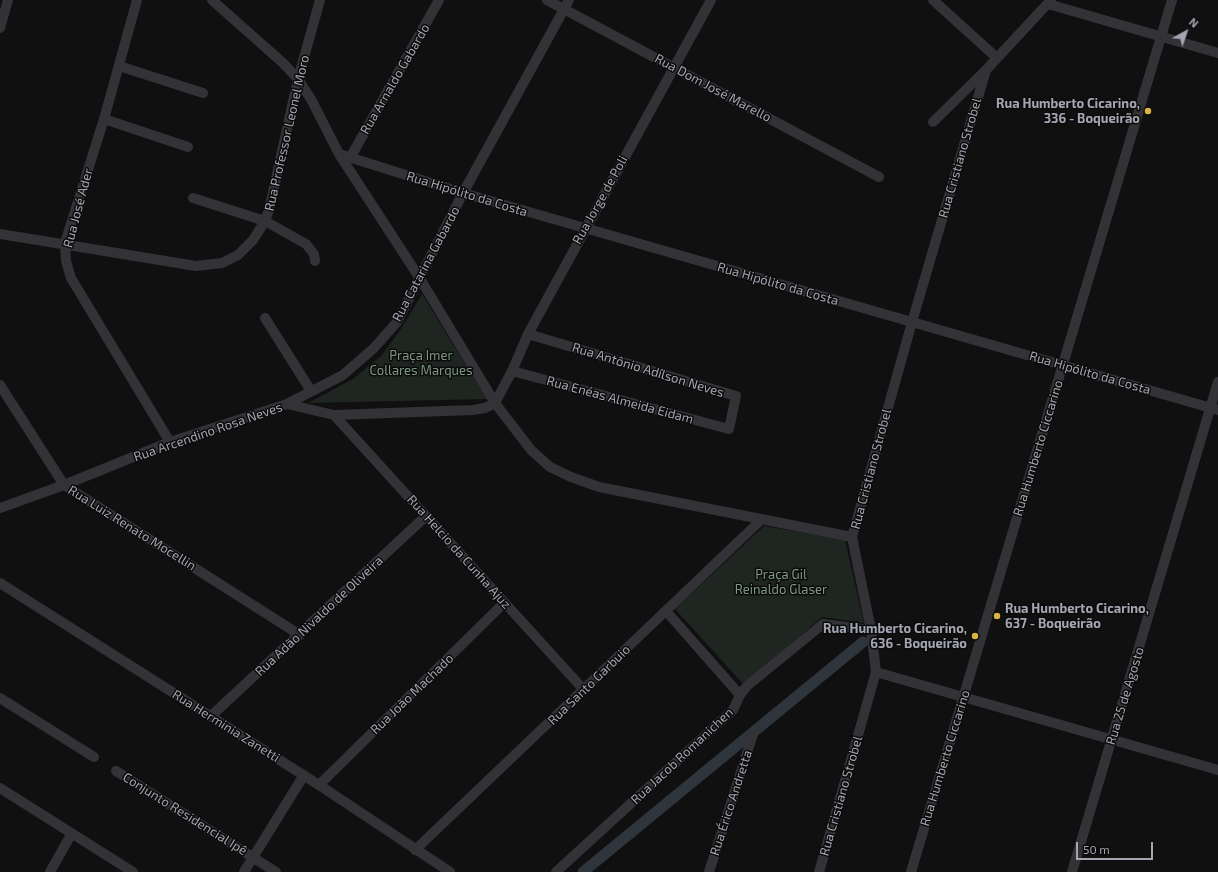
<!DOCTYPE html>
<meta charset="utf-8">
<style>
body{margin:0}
#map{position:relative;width:1218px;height:872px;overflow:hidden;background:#101011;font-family:"Exo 2",sans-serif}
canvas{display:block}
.north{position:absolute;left:1166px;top:12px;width:40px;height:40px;-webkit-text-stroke:3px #0b0b0c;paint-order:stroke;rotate:40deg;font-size:11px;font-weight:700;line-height:16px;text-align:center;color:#a3a5b0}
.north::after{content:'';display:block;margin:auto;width:14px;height:18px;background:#a3a5b0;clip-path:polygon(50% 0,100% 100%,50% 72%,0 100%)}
.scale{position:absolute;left:1076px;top:842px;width:77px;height:18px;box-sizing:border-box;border:2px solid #a3a5b0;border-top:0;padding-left:5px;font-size:12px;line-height:14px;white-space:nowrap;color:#a3a5b0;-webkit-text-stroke:3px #0b0b0c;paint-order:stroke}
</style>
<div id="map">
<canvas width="1218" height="872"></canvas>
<div class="north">N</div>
<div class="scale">50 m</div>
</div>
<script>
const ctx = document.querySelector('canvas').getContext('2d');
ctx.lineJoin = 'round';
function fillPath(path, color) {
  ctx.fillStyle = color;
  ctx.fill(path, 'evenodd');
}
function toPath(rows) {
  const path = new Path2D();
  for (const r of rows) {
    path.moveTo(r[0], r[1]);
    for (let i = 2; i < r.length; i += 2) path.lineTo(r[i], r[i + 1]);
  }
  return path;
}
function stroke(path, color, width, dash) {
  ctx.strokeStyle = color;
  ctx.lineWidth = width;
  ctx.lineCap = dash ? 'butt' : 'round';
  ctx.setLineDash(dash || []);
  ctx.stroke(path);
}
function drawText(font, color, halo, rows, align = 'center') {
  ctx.font = font + ' "Exo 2",sans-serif';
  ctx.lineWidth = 3;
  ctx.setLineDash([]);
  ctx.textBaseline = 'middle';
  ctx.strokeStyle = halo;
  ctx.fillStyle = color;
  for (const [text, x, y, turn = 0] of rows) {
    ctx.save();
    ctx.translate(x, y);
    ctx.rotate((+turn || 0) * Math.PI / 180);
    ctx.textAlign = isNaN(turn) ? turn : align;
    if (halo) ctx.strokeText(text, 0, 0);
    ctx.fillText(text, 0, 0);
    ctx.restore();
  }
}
fillPath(toPath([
 [422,294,487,399,308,403,353,379,381,356,399,332],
 [764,526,845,540,864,623,822,617,744,685,675,609]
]), '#1f2520');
stroke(toPath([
 [583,872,863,642]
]), '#2f353c', 11);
stroke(toPath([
 [137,0,104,119,65,243,66,261,71,278,170,442],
 [212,0,283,63,298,79,312,101,339,154,419,277,495,403,531,450,550,467,571,477,599,487,852,537],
 [547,0,879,177],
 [933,0,997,58],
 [1048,4,1218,53],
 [0,28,8,0],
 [119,66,203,93],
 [104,119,188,147],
 [933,122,986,70,1051,0],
 [339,154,463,193,1218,410],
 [350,158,439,0],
 [193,198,265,221,306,244,314,254,315,261],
 [0,234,196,266,222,263,238,255,253,240,265,221,269,210,298,79,320,0],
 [265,318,311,391],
 [512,371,729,429,736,396,528,334],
 [0,385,64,485,300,635],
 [287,404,343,375,374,348,397,322,463,193,569,0],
 [334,415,584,690],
 [0,508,64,485,170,442,287,404,334,415,473,410,485,408,495,403,512,371,528,334,711,0],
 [0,583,319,785,450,872],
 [666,611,740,695],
 [876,672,1218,770],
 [0,698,94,757],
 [211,716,426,516],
 [116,771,276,872],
 [319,785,504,603],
 [0,788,133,872],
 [415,850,762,519],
 [50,872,72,833],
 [244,872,304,775],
 [556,872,733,710,740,695,747,686,823,624,871,630],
 [709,872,753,734],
 [819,872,876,672,871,630,852,537,912,322,986,70],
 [911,872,1172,0],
 [1072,872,1218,382]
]), '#333337', 10);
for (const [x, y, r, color] of [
 [1148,111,4,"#d9b63f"],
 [997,616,4,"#d9b63f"],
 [975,636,4,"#d9b63f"]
]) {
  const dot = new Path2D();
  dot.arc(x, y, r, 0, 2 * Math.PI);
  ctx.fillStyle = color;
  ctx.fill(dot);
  stroke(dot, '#0b0b0c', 1.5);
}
drawText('13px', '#a3a5b0', '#0b0b0c', [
 ["Rua Arnaldo Gabardo",395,79,-60],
 ["Rua Dom José Marello",713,88,28],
 ["Rua Professor Leonel Moro",287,133,-77],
 ["Rua Cristiano Strobel",960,158,-74],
 ["Rua Hipólito da Costa",467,194,17],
 ["Rua Jorge de Poli",600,200,-61],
 ["Rua José Ader",78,208,-75],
 ["Rua Catarina Gabardo",426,264,-62],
 ["Rua Hipólito da Costa",778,284,16],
 ["Rua Antônio Adílson Neves",648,370,17],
 ["Rua Hipólito da Costa",1090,373,16],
 ["Rua Enéas Almeida Eidam",620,400,15],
 ["Rua Arcendino Rosa Neves",208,432,-19],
 ["Rua Humberto Ciccarino",1038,448,-73],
 ["Rua Cristiano Strobel",871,469,-75],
 ["Rua Luiz Renato Mocellin",132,528,32],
 ["Rua Helcio da Cunha Ajuz",459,552,48],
 ["Rua Adão Nivaldo de Oliveira",319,616,-43],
 ["Rua Santo Garbuio",589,685,-44],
 ["Rua João Machado",412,694,-44],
 ["Rua 25 de Agosto",1125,696,-73],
 ["Rua Herminia Zanetti",226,726,32],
 ["Rua Jacob Romanichen",682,756,-43],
 ["Rua Humberto Ciccarino",945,758,-73],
 ["Rua Cristiano Strobel",841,796,-74],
 ["Rua Érico Andretta",731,803,-72],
 ["Conjunto Residencial Ipê",185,814,32]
]);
drawText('bold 13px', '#a3a5b0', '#0b0b0c', [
 ["Rua Humberto Cicarino,",1140,104],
 ["336 - Boqueirão",1140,119],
 ["Rua Humberto Cicarino,",1005,609,"left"],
 ["637 - Boqueirão",1005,624,"left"],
 ["Rua Humberto Cicarino,",967,629],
 ["636 - Boqueirão",967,644]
], 'right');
drawText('13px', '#7c9981', '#0b0b0c', [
 ["Praça Imer",421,356],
 ["Collares Marques",421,371],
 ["Praça Gil",781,575],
 ["Reinaldo Glaser",781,590]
]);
</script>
